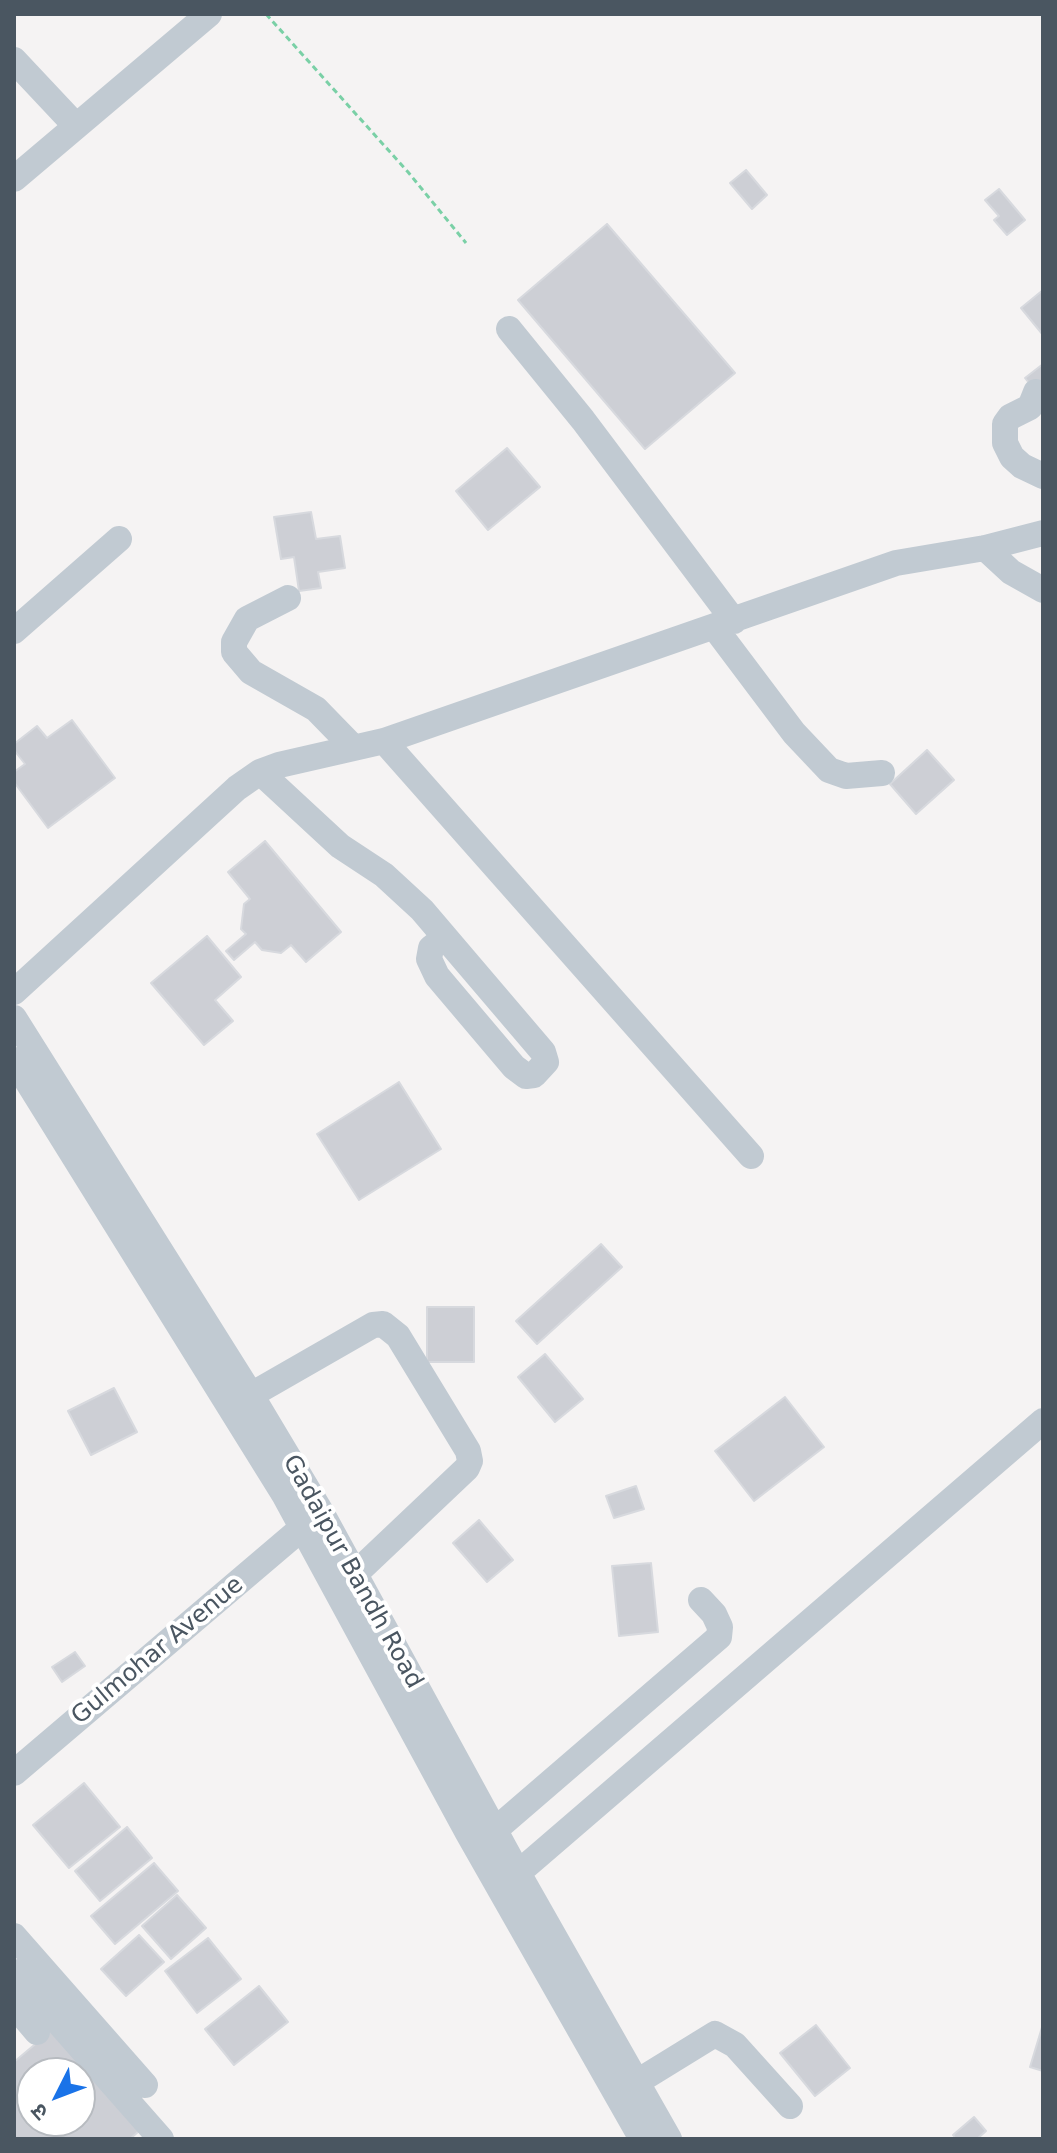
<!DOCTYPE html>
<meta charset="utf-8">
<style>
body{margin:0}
#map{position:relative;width:1057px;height:2153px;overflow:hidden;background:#f5f3f3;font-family:"DejaVu Sans","Noto Sans Devanagari",sans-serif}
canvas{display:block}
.frame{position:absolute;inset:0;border:16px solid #4a5661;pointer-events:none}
.north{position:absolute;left:16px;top:2057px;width:80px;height:80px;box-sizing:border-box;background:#fff;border:2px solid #b7bbc0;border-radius:50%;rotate:228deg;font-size:22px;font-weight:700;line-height:32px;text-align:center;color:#4a5661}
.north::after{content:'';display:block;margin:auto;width:28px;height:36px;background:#1a73e8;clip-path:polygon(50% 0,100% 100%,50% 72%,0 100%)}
</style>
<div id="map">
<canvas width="1057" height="2153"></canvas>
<div class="frame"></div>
<div class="north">उ</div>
</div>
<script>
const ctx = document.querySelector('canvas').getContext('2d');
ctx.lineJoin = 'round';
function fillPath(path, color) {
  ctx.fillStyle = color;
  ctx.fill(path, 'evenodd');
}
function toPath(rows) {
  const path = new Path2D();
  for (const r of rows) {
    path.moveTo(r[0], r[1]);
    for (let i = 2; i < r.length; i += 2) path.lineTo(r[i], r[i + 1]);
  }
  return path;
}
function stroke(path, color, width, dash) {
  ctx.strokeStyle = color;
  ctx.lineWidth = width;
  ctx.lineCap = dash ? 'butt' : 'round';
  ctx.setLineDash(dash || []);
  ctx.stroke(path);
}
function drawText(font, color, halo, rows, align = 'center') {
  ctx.font = font + ' "DejaVu Sans",sans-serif';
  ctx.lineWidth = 8;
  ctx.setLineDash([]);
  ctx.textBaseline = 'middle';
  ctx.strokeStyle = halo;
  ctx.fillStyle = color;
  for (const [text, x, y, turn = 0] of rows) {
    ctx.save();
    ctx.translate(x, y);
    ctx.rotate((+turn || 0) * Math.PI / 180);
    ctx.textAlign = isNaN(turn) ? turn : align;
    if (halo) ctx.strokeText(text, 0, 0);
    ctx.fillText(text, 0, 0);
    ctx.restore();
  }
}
const building = toPath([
 [746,170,767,195,752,209,730,183,746,170],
 [999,189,1025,220,1007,235,994,220,999,216,985,200,999,189],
 [607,224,735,373,645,449,518,300,607,224],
 [1043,290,1043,335,1021,308,1043,290],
 [1043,364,1043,380,1033,388,1025,378,1043,364],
 [507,448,540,487,488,530,456,491,507,448],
 [311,512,316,539,340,536,345,568,318,572,321,588,299,591,294,557,281,559,274,517,311,512],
 [72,720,115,778,48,828,14,782,14,772,25,764,14,750,14,744,37,726,47,738,72,720],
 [927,750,954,780,916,814,890,784,927,750],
 [265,841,341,932,306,962,291,945,281,953,262,950,255,942,234,960,226,951,246,934,241,929,244,904,250,899,228,872,265,841],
 [207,936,241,977,215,1000,233,1021,204,1045,151,983,207,936],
 [399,1082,441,1149,359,1200,317,1134,399,1082],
 [601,1244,622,1267,537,1344,516,1321,601,1244],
 [427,1307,474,1307,474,1362,427,1362,427,1307],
 [545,1354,583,1399,555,1422,518,1377,545,1354],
 [114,1388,137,1432,91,1455,68,1411,114,1388],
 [785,1397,824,1447,754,1501,715,1451,785,1397],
 [636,1486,644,1509,614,1518,606,1496,636,1486],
 [479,1520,513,1560,487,1582,453,1543,479,1520],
 [651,1563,658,1632,619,1636,612,1566,651,1563],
 [75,1652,85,1666,62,1682,52,1667,75,1652],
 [84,1783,120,1827,69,1868,33,1825,84,1783],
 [127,1827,152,1858,100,1901,75,1871,127,1827],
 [154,1863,178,1891,115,1944,91,1916,154,1863],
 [177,1895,206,1928,171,1959,142,1926,177,1895],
 [139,1935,164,1962,126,1996,101,1969,139,1935],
 [208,1938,241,1979,197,2013,165,1971,208,1938],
 [259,1986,288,2022,234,2065,205,2029,259,1986],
 [1043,2024,1043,2071,1030,2067,1043,2024],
 [816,2025,850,2068,815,2096,780,2053,816,2025],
 [52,2030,139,2131,130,2139,14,2139,14,2062,52,2030],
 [32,2073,80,2073,80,2121,32,2121,32,2073],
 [974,2117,986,2131,977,2139,956,2139,953,2135,974,2117]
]);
fillPath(building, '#cdcfd5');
stroke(building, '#d7d9de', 2);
stroke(toPath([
 [266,14,408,172,466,243]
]), '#7ad0a6', 3, [6, 4]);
stroke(toPath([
 [14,60,76,126],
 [14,179,209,14],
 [509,329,583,420,734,621],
 [1036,392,1030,407,1010,417,1005,424,1005,443,1012,457,1022,466,1043,476],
 [985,548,1011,572,1043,590],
 [288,598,247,619,234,642,234,652,251,672,316,709,353,747],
 [715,628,794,733,829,770,846,776,882,773],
 [14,631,119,539],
 [384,741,751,1156],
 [260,772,340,846,384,875,422,910,543,1052,546,1062,534,1075,526,1076,514,1067,437,976,429,959,431,948,444,938],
 [14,992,237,788,260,772,279,765,384,741,896,563,985,548,1043,533],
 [14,1018,251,1395,321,1512,518,1873,669,2139],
 [14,1060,285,1496,468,1833,642,2139],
 [251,1395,373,1325,383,1324,398,1336,468,1451,470,1461,467,1468,353,1576],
 [14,1773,302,1528],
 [495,1830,719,1637,720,1627,714,1614,701,1600],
 [518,1873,1043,1421],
 [14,1936,145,2085],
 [14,1972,161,2139],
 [14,2005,37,2032],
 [637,2082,715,2034,735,2045,790,2106]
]), '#c1cad2', 26);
drawText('24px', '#4a5661', '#fff', [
 ["Gadaipur Bandh Road",352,1572,61],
 ["Gulmohar Avenue",158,1651,-40]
]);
</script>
